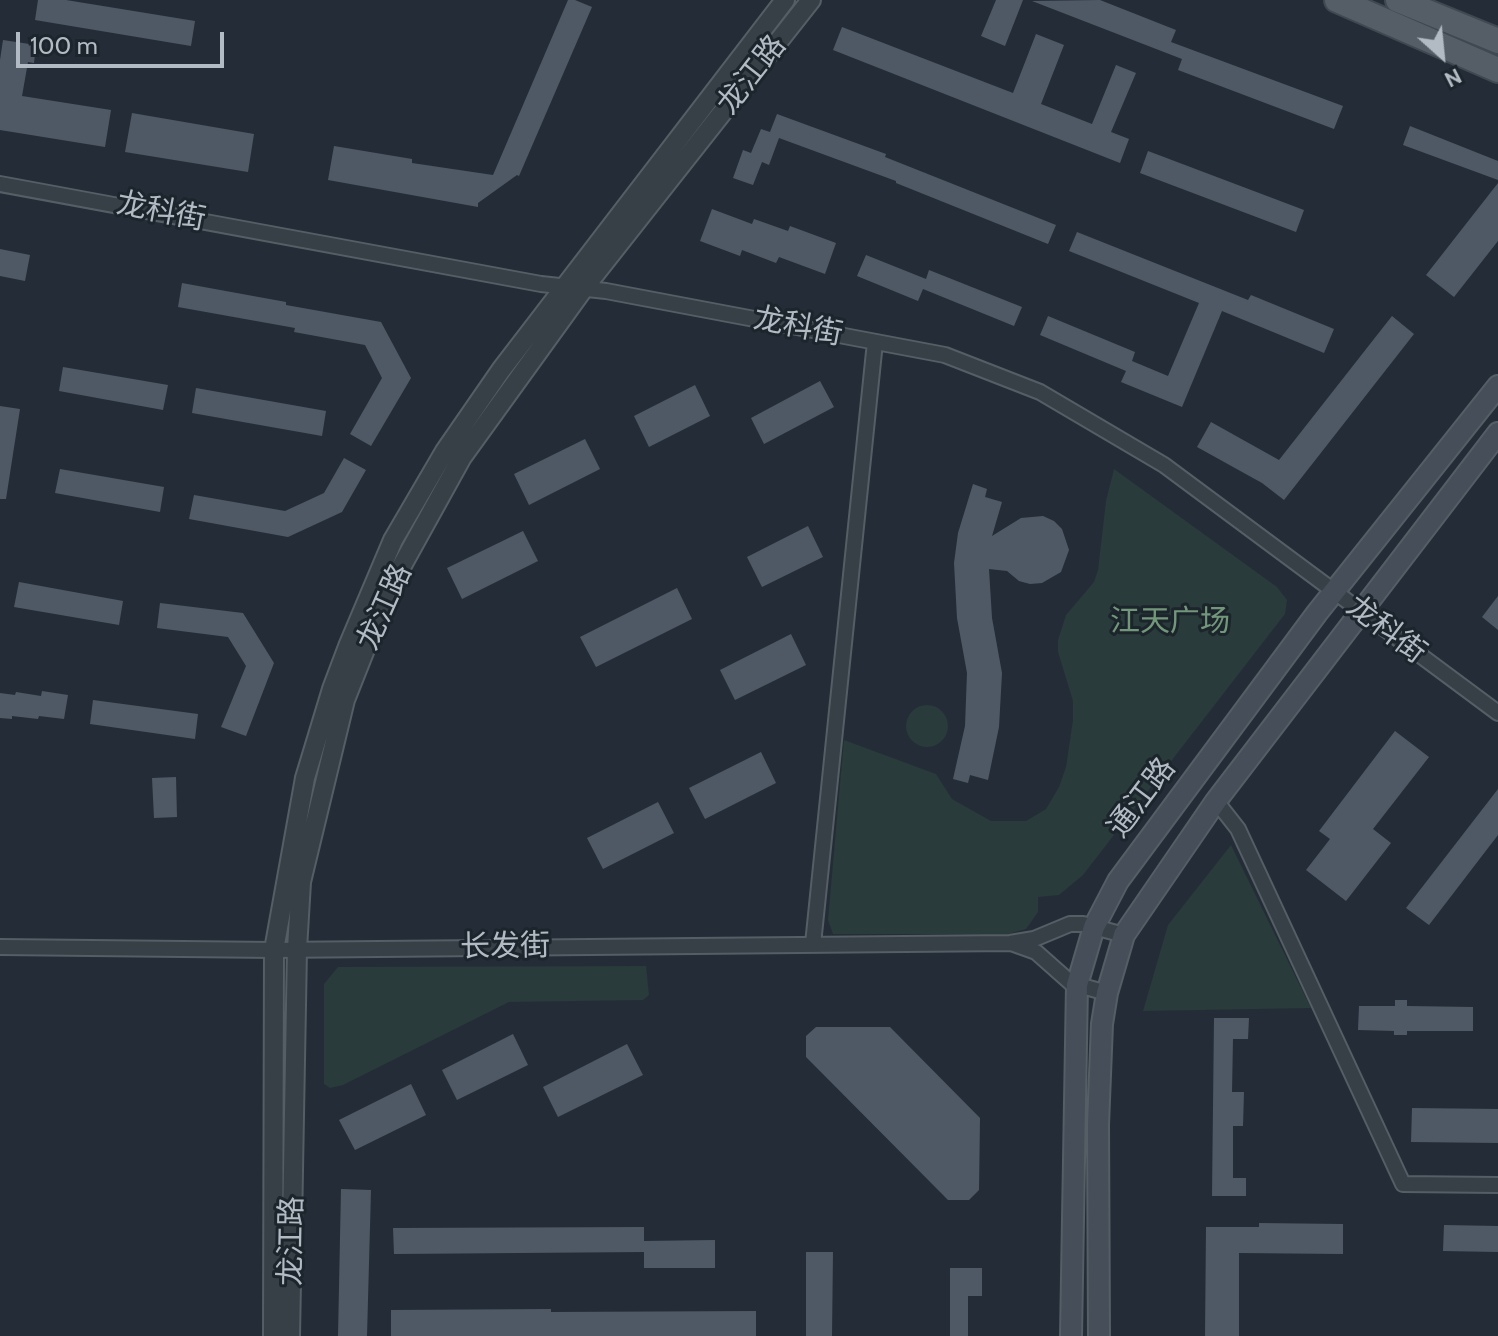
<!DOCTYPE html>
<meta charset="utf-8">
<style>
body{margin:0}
#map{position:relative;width:1498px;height:1336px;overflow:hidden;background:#242d37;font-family:Cabin,sans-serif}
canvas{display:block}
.north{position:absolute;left:1402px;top:16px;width:80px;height:80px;-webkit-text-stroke:6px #1c242c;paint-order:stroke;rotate:153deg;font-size:22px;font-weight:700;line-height:32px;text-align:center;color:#b2bac4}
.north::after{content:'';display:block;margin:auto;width:28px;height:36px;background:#b2bac4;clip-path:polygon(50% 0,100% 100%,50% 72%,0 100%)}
.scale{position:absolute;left:16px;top:32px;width:208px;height:36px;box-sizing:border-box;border:4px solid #b2bac4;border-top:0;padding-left:10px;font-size:24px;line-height:28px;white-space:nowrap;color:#b2bac4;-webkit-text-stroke:6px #1c242c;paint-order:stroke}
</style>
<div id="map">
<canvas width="1498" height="1336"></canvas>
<div class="north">N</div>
<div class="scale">100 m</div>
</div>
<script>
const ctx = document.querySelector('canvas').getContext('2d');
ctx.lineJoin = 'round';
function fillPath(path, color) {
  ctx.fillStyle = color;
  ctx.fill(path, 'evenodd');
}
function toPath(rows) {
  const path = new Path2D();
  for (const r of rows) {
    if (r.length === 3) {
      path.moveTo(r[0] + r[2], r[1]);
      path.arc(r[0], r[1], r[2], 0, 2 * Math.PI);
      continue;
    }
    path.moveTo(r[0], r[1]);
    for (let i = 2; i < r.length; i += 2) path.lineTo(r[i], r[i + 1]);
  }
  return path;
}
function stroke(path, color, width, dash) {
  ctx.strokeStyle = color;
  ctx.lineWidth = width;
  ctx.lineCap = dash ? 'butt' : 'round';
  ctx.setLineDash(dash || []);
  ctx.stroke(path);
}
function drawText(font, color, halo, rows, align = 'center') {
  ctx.font = font + ' Cabin,"Noto Sans SC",sans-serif';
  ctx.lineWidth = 6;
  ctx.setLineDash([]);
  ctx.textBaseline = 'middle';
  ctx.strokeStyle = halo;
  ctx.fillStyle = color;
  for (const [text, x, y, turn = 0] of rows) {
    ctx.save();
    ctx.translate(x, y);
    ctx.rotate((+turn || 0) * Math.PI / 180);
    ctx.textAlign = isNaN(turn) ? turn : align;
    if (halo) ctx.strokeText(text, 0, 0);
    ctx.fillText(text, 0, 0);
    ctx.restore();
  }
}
fillPath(toPath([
 [1114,469,1277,587,1287,600,1285,614,1083,875,1059,895,1038,897,1038,912,1026,929,1008,934,833,934,828,920,844,740,936,774,952,799,991,821,1026,821,1046,809,1059,787,1066,767,1073,720,1073,701,1058,652,1058,640,1066,615,1094,582,1098,570,1106,501],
 [927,726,21],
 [1231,845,1311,1008,1143,1011,1168,925],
 [646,966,649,995,643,1000,509,1002,343,1085,330,1088,324,1084,324,984,338,967]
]), '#293b3a');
fillPath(toPath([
 [38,0,66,0,195,21,191,46,35,20],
 [568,0,575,0,592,7,519,176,517,175,478,203,478,207,328,180,334,146,412,159,412,163,493,175],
 [996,0,1023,0,1005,46,981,36],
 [1100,0,1176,30,1171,42,1343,106,1334,129,1178,70,1182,59,1032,1],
 [842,27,1013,93,1036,34,1064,45,1041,104,1092,124,1116,65,1136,73,1111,132,1129,139,1120,163,833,50],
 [3,40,36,45,34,63,28,62,22,96,111,110,105,147,0,130,0,60],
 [132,113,254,134,248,172,125,152],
 [777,114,886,154,885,157,1056,225,1048,244,896,183,896,181,779,138,769,165,762,162,753,185,733,178,743,150,751,153,761,129,770,132],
 [1410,126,1498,161,1498,180,1403,145],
 [1148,151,1304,210,1296,232,1140,173],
 [1498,183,1498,241,1454,297,1426,275],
 [712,209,752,224,754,219,788,231,790,226,836,243,825,274,779,257,776,263,742,250,740,256,700,241],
 [1077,232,1248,300,1251,295,1334,329,1324,353,1222,311,1182,407,1121,382,1126,371,1040,335,1048,316,1135,352,1132,361,1168,376,1199,303,1069,251],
 [0,249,30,255,25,281,0,276],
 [866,255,926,279,929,270,1022,307,1014,326,923,289,918,301,857,276],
 [182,283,286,302,286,305,381,322,411,378,371,446,350,434,382,378,365,345,294,332,295,328,178,307],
 [1392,316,1414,334,1284,500,1262,483,1197,447,1211,422,1279,460],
 [63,367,168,385,163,410,59,391],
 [820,381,834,407,764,444,751,418],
 [695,385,710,416,649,447,634,416],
 [196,388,326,411,322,436,192,413],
 [0,406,20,409,6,499,0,499],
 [585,439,600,469,529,505,514,474],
 [344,458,366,470,342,512,288,537,189,519,194,495,285,511,324,493],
 [60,469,164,487,160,512,55,493],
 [973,484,987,489,985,497,1002,502,992,536,1021,518,1043,516,1054,521,1062,529,1069,550,1061,572,1042,583,1030,584,1019,581,1007,571,989,569,992,618,1002,673,999,727,988,780,970,775,968,783,953,779,965,726,967,673,957,618,954,563,958,533],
 [808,526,823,557,762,587,747,557],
 [523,531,538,561,462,599,447,568],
 [19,582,123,601,119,625,14,607],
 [677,588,692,619,596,667,580,637],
 [1498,596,1498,630,1482,617],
 [160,603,243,613,274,663,246,736,221,727,246,666,228,637,157,628],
 [791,634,806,665,735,700,720,670],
 [42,691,68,695,64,719,39,716,38,719,12,716,12,719,0,718,0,693,15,695,16,692,41,696],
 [93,700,198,714,195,739,90,724],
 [1395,731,1429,757,1373,829,1391,843,1346,901,1306,870,1330,839,1319,831],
 [761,752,776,783,705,819,689,788],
 [176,777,177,817,154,818,152,778],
 [1498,789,1498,835,1429,925,1406,908],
 [658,802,674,833,603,869,587,838],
 [1395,1000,1407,1000,1407,1006,1473,1007,1473,1031,1407,1031,1407,1035,1394,1035,1394,1031,1358,1030,1359,1006,1395,1006],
 [1214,1018,1249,1018,1248,1039,1233,1039,1232,1092,1244,1092,1243,1126,1233,1126,1233,1178,1246,1178,1246,1196,1212,1196],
 [816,1027,890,1027,980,1118,979,1190,969,1200,948,1200,806,1057,806,1036],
 [513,1034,528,1065,457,1100,442,1070],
 [627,1044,643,1075,558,1117,543,1087],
 [411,1084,426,1115,355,1150,339,1120],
 [1412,1108,1498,1109,1498,1143,1411,1142],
 [341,1189,371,1190,367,1336,338,1336],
 [1259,1223,1343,1224,1343,1254,1239,1253,1239,1336,1205,1336,1206,1227,1259,1227],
 [1444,1225,1498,1226,1498,1252,1443,1251],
 [644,1227,644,1241,715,1240,715,1268,644,1268,644,1252,394,1254,393,1228],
 [806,1252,833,1252,832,1336,806,1336],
 [950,1268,982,1268,982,1296,968,1296,968,1336,950,1336],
 [551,1309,551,1312,756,1311,756,1336,391,1336,391,1310]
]), '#4f5965');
const minor = toPath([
 [0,184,541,284,606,291,945,355,1040,392,1164,465,1498,713],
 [1216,801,1238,829,1403,1184,1498,1185],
 [1011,943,1036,952,1071,983,1107,993],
 [813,944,875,342],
 [0,947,274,950,1010,943,1034,939,1070,924,1083,924,1124,935]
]);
const tertiary = toPath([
 [273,1336,274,950,305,778,332,689,349,644,393,540,445,451,501,370,785,0],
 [290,1336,297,949,301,882,345,700,389,589,462,457,584,288,811,0]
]);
const secondary = toPath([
 [1071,1336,1077,985,1094,927,1118,881,1317,613,1498,386],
 [1099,1336,1098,1125,1102,1024,1107,993,1124,935,1216,801,1498,433]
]);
const primary = toPath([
 [1337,0,1498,70],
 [1398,0,1498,41]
]);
stroke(minor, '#555d65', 18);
stroke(tertiary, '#555d65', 22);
stroke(secondary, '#555d65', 24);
stroke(primary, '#404851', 28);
stroke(minor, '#373f47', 14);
stroke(tertiary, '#373f47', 18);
stroke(secondary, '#464e5a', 20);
stroke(primary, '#555e67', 24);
drawText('30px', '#b2bac4', '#1c242c', [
 ["龙江路",752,75,-52],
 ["龙科街",161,212,11],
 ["龙科街",798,327,11],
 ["龙江路",385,607,-66],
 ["龙科街",1386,630,37],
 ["通江路",1142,798,-53],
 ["长发街",505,947,-1],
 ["龙江路",292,1241,-89]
]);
drawText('30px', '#73977a', '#1c242c', [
 ["江天广场",1170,622]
]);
</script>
